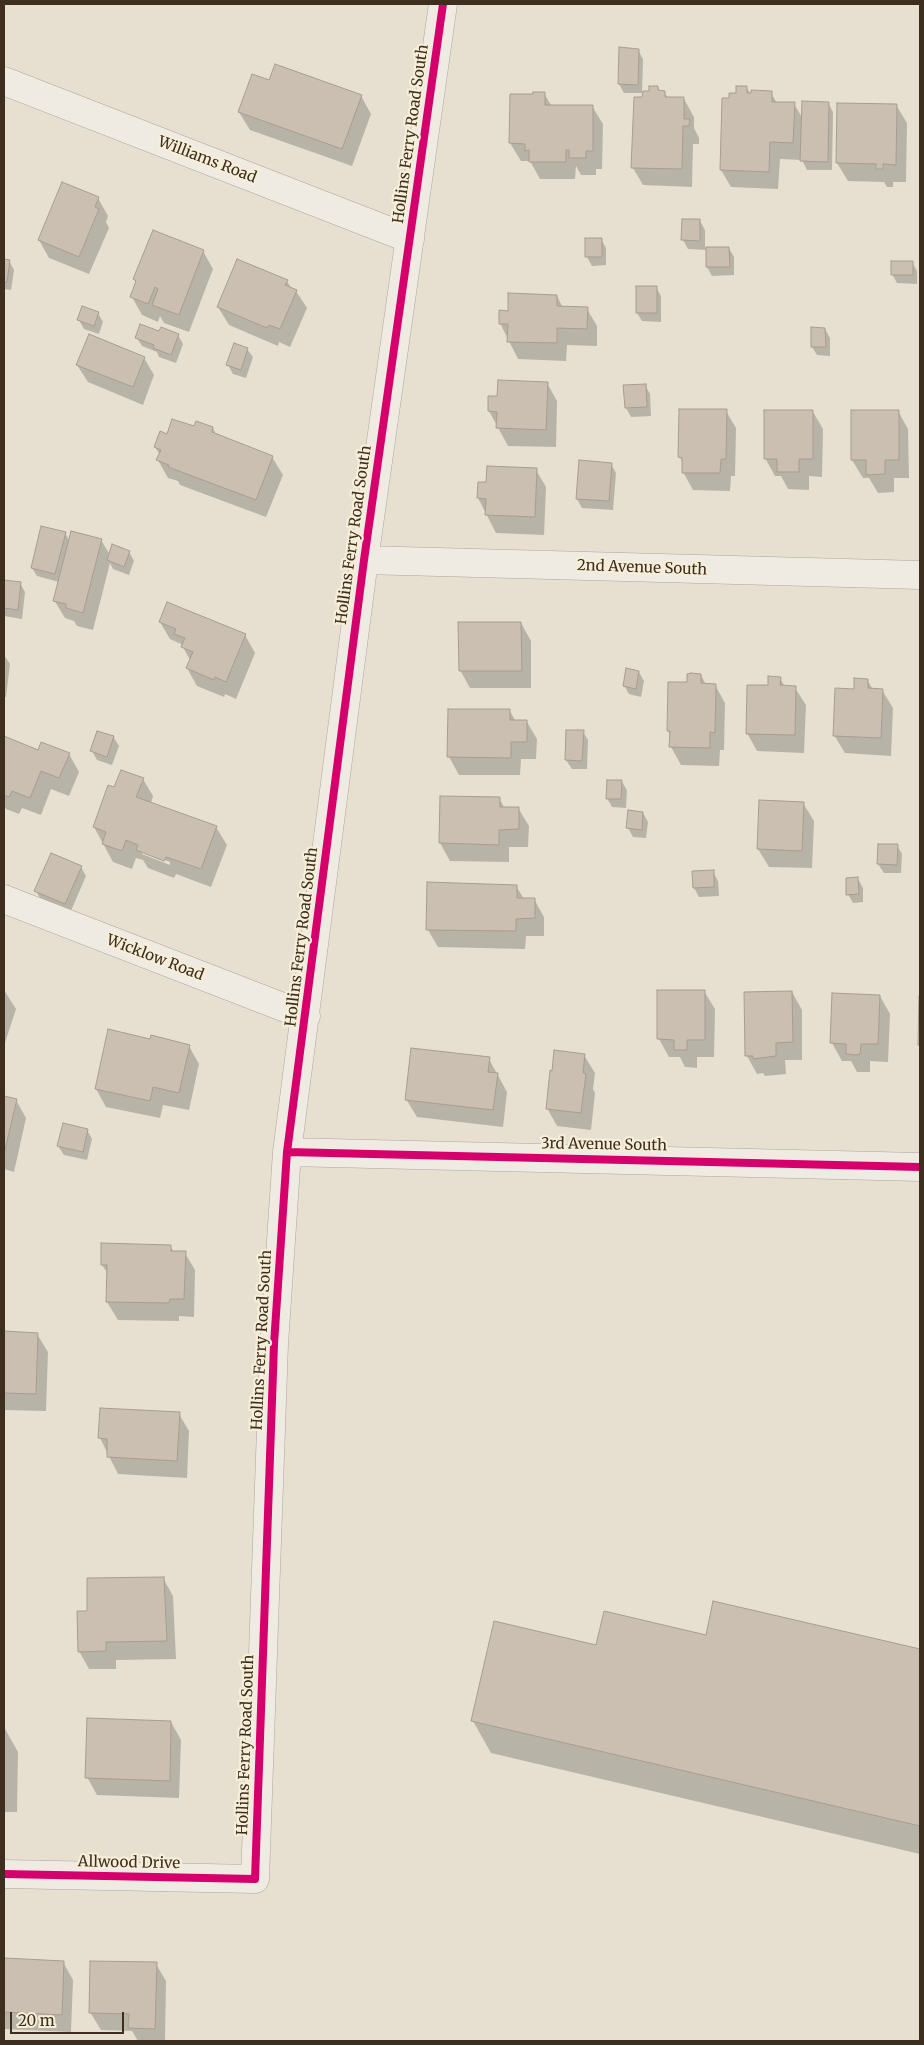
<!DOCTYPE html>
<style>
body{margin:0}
#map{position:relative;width:924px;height:2045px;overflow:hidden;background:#e7e0d1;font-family:Merriweather,serif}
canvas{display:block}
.frame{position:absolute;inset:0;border:5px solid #3d2e20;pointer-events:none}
.scale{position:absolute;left:10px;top:2012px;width:114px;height:22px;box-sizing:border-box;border:2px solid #3d2e20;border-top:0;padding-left:6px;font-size:15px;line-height:18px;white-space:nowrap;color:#3d2e20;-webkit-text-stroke:4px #f7eed8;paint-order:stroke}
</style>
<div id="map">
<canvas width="924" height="2045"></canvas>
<div class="frame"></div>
<div class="scale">20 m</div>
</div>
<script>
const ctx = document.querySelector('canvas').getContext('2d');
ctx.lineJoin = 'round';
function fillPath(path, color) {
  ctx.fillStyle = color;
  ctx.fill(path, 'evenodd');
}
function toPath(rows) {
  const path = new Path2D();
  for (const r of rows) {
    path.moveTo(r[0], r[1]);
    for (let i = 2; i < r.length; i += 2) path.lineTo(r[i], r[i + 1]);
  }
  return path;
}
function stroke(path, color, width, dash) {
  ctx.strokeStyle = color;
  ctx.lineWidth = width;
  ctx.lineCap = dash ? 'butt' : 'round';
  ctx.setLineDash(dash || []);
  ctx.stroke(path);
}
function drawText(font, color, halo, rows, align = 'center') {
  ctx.font = font + ' Merriweather,serif';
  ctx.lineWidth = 4.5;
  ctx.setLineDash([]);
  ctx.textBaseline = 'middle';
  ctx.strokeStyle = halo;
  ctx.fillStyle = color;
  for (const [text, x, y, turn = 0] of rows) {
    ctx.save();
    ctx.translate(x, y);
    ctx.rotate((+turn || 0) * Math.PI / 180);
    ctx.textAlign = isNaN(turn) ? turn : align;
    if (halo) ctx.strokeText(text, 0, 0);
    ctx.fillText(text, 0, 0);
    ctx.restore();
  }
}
fillPath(toPath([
 [638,50,643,59,642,92,650,92,658,87,660,92,664,92,668,98,684,99,694,117,694,128,699,138,699,144,693,144,692,187,643,185,633,168,644,93,624,93,619,84],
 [270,81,361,96,371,114,352,166,250,130,239,112],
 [746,87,752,96,771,93,777,103,794,104,803,119,828,103,833,112,832,170,807,170,802,160,780,159,778,189,731,187,721,170,731,99],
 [544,93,552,107,592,106,603,124,602,169,596,169,596,175,581,175,576,166,575,179,540,179,530,161,521,161,510,143,534,95],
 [896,105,907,123,906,182,893,182,893,187,887,187,884,182,848,181,837,163],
 [98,198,108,216,106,222,109,228,89,274,49,258,39,240],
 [683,220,700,221,705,230,705,248,729,248,734,257,734,275,712,276,707,267,707,250,688,249,683,240],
 [601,239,606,248,606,265,592,266,587,257,586,240],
 [203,251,213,269,189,332,164,323,160,316,158,322,142,315,132,297,137,284,134,279],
 [4,260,9,261,14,270,11,290,4,289],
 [912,262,917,271,917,284,897,283,892,274],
 [287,281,291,288,296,291,307,308,290,347,279,342,278,346,229,325,218,307],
 [656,287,661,296,661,322,642,321,637,313],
 [557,296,563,308,587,309,597,326,597,346,567,345,566,361,518,359,500,323],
 [98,313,103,322,99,334,84,329,79,320],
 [825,329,830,338,830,356,817,355,812,347],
 [178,335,183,344,176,363,159,357,157,352,142,346,137,338],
 [247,349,253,357,246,378,233,374,228,365],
 [144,358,154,375,143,405,88,382,77,365],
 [547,383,557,401,556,447,508,446,489,411,498,397],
 [645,385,650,394,651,416,631,417,626,408],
 [680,410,726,411,736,428,735,476,731,476,730,491,693,490,683,472,683,464,680,457],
 [898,411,908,429,909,478,894,478,894,492,878,493,869,478,863,478,852,460],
 [813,412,823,429,822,477,809,476,809,490,788,489,781,476,775,476,765,458],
 [195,428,213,428,216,435,272,457,283,475,266,517,180,485,178,481,168,478,158,460,160,455,155,447,168,436],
 [611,464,616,473,613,510,582,508,577,499],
 [536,470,546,487,544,535,496,533,478,498,487,483],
 [65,533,70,542,101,540,110,555,129,552,134,561,129,575,113,569,110,563,93,630,77,626,74,621,65,618,54,600,59,582,37,576,32,568],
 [4,581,20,583,25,592,22,619,4,616],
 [160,622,245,635,255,653,236,699,225,694,224,697,197,686,187,668,190,660,183,647,181,644,170,639],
 [521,623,531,641,531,688,470,688,460,670],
 [4,655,10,664,6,697,4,697],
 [639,672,644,681,641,697,629,694,624,685],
 [701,675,706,685,715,685,725,703,724,750,720,750,719,766,681,765,671,747,671,736,668,731,688,684],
 [780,678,785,687,795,688,806,705,804,753,757,751,747,733,769,686],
 [868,681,873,690,882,690,893,708,891,756,845,753,834,735,855,690],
 [510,711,516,722,527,722,537,739,536,759,521,759,520,775,459,775,449,757],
 [98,732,114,738,119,746,112,765,97,760,92,751],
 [583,732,588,740,587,769,572,769,566,760],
 [4,737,39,752,69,754,79,772,69,796,51,789,41,815,22,808,19,814,6,809,4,805],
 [143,779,153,796,151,803,216,827,227,845,211,887,176,874,174,878,148,868,143,860,136,858,132,869,113,862,94,827,115,789],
 [142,851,170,862,170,865,142,854],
 [622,782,627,790,626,808,612,807,607,798],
 [499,798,505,809,518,808,529,826,528,847,509,847,509,862,450,861,440,843],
 [803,803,814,821,812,868,769,867,758,849],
 [643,813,648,822,646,838,633,837,628,828],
 [897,845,902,854,901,873,884,873,878,864],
 [81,867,86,876,70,913,41,900,36,891],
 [693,872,713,872,718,881,719,896,699,897,694,888],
 [858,879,863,888,863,902,853,903,848,894],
 [516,886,524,899,534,899,544,917,544,936,526,936,525,949,438,947,428,930],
 [4,990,16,1009,4,1046],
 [704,991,715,1009,714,1057,697,1057,697,1068,685,1067,680,1057,669,1057,659,1039],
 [792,992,802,1010,802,1060,785,1060,786,1074,765,1076,763,1073,757,1074,747,1056],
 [880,996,890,1014,888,1062,870,1061,870,1072,857,1072,851,1061,842,1061,832,1043],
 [920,997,920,1047,919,1046],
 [151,1040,189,1046,199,1064,189,1110,163,1105,160,1118,106,1107,96,1089],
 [584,1055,595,1073,593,1089,595,1093,591,1130,557,1126,547,1108],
 [489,1059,507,1092,503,1127,417,1117,406,1099],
 [4,1097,16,1100,26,1118,14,1172,4,1169],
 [87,1130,92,1139,87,1160,64,1155,58,1146],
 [170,1246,174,1252,185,1253,195,1270,194,1317,179,1316,179,1321,118,1320,107,1302,108,1274,102,1265],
 [4,1333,37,1334,48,1352,46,1411,4,1410],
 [179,1414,189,1431,187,1478,118,1474,100,1438],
 [163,1578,173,1596,176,1659,116,1660,116,1669,89,1669,79,1651,88,1612],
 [714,1602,920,1651,920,1854,491,1753,473,1721,597,1646,707,1636],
 [171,1722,181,1740,179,1798,97,1795,87,1777],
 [4,1727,18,1752,17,1812,4,1812],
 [4,1960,63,1962,73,1980,71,2032,4,2029],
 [156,1964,166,1981,165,2041,138,2041,132,2031,101,2030,90,2012]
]), '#0003');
const building = toPath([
 [619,47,639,49,638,85,618,84,619,47],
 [275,64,362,95,342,149,238,112,252,74,269,80,275,64],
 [649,86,658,86,658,90,665,91,665,97,684,97,684,119,690,119,689,126,683,126,682,169,631,168,634,97,642,97,643,91,649,91,649,86],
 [736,86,747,86,747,93,751,93,751,90,772,91,772,102,795,102,793,143,770,142,769,172,720,170,722,98,729,98,729,93,736,93,736,86],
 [533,92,545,92,545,105,593,105,593,151,586,151,586,158,569,158,569,150,566,150,566,162,529,162,529,150,525,151,525,144,509,143,510,94,533,94,533,92],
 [802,101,829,102,828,162,800,161,802,101],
 [837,103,897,104,896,165,883,164,883,169,876,169,876,164,836,163,837,103],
 [62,182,99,197,95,207,99,209,79,257,38,240,62,182],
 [682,219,700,219,700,241,681,240,682,219],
 [153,230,204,250,179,315,152,305,158,289,155,287,148,304,130,297,136,281,133,279,153,230],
 [585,238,602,238,602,257,585,257,585,238],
 [706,247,729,247,730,267,706,267,706,247],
 [4,259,10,260,7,282,4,282,4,259],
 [237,259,288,280,285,285,297,290,280,329,269,325,267,328,217,307,237,259],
 [891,261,913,261,913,275,891,275,891,261],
 [636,286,657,286,657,313,636,313,636,286],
 [508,293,557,295,557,306,588,307,587,329,557,328,557,343,507,342,508,324,499,324,499,310,508,311,508,293],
 [82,306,99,312,94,326,77,320,82,306],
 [140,324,159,331,161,327,179,334,171,355,153,348,154,345,135,338,140,324],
 [811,327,825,328,826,347,811,347,811,327],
 [89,334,145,357,133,387,76,365,89,334],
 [234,343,248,348,241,370,226,365,234,343],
 [498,380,548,382,546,430,496,428,497,412,488,411,488,396,497,396,498,380],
 [646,384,647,407,625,408,623,385,646,384],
 [679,409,727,409,726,459,721,459,720,473,682,473,682,458,678,457,679,409],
 [764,410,813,410,813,459,799,459,799,472,777,472,777,459,764,459,764,410],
 [851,410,899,410,899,460,885,460,885,474,866,475,866,460,851,460,851,410],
 [172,419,194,426,196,421,213,427,212,432,273,456,256,500,168,467,169,465,156,460,161,450,154,447,160,431,167,434,172,419],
 [579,460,612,463,609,501,576,499,579,460],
 [487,466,537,468,535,517,485,515,486,499,477,498,478,482,486,482,487,466],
 [41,526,66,532,55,574,31,568,41,526],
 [71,531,102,539,83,613,66,608,66,604,53,601,71,531],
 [112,544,130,551,124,567,107,560,112,544],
 [4,580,21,582,18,610,4,608,4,580],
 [167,602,246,634,226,682,215,677,214,680,186,668,193,652,181,647,185,638,174,634,176,629,159,622,167,602],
 [458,622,521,622,522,671,459,671,458,622],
 [626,668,639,671,636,689,623,686,626,668],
 [691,673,701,674,701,683,716,684,715,733,710,732,710,748,669,747,670,731,667,731,668,682,687,682,687,674,691,673],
 [768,676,781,677,780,685,796,686,795,735,746,734,747,685,768,685,768,676],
 [854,678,868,679,868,688,883,689,881,738,833,736,835,688,854,689,854,678],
 [448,709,510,709,510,720,527,720,527,742,511,742,511,758,447,757,448,709],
 [566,730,584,730,582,761,565,760,566,730],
 [97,731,114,736,107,757,90,751,97,731],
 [4,736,38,750,41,742,70,753,59,778,41,771,30,798,12,791,9,797,4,795,4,736],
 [121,770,144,778,136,797,217,826,201,869,166,857,164,861,136,850,138,845,126,840,122,851,102,844,106,832,93,827,108,785,114,787,121,770],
 [607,780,622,780,621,799,606,799,607,780],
 [440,796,500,797,500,807,519,807,519,829,499,830,499,845,439,843,440,796],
 [759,800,804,802,802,851,757,849,759,800],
 [628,810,643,812,642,830,626,828,628,810],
 [878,844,898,844,897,865,877,864,878,844],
 [51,853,82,866,65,904,34,891,51,853],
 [714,870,714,887,693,888,692,871,714,870],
 [858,877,859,894,846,895,846,878,858,877],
 [427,882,517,885,517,898,535,898,535,918,516,919,516,931,426,930,427,882],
 [657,990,705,990,705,1040,687,1040,687,1050,674,1050,674,1040,657,1039,657,990],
 [792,991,793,1042,776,1043,776,1056,753,1059,753,1056,745,1056,744,992,792,991],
 [832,993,880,995,878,1044,861,1044,860,1054,856,1055,846,1054,846,1044,830,1043,832,993],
 [919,996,920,996,920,1046,918,1045,919,996],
 [108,1029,150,1039,151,1035,190,1045,179,1093,153,1087,150,1101,95,1089,108,1029],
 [411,1048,490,1057,488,1072,498,1073,493,1110,405,1100,411,1048],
 [554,1050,585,1054,583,1073,586,1074,581,1113,546,1109,550,1070,552,1071,554,1050],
 [4,1096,17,1099,4,1154,4,1096],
 [63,1123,88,1129,83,1152,57,1146,63,1123],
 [101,1243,171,1245,171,1251,186,1251,184,1299,170,1299,169,1303,106,1302,107,1265,101,1265,101,1243],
 [4,1331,38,1333,36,1394,4,1393,4,1331],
 [100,1408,180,1412,177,1461,107,1457,107,1439,98,1438,100,1408],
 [164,1577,167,1641,106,1642,106,1651,78,1652,77,1611,87,1611,87,1578,164,1577],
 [713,1601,920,1649,920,1826,471,1721,494,1621,596,1645,604,1611,706,1635,713,1601],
 [87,1718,171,1721,170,1781,85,1778,87,1718],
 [4,1958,64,1961,62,2015,4,2012,4,1958],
 [90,1961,157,1962,155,2029,128,2028,129,2014,89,2013,90,1961]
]);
fillPath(building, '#cbbfb2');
stroke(building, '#a89c90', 1);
const street = toPath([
 [4,81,410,239],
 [364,560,920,575],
 [4,899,306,1016],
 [287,1152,920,1167],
 [4,1874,255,1879,274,1344,287,1152,364,560,443,4]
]);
stroke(street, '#ada599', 29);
stroke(street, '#efebe3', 28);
stroke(toPath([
 [287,1152,920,1167],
 [4,1874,255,1879,274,1344,287,1152,364,560,443,4]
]), '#d6006c', 8);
drawText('15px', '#3d2e20', '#f7eed8', [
 ["Hollins Ferry Road South",411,134,-82],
 ["Williams Road",207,160,21],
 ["Hollins Ferry Road South",354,535,-82],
 ["2nd Avenue South",642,568,2],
 ["Hollins Ferry Road South",302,937,-83],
 ["Wicklow Road",155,958,21],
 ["3rd Avenue South",604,1145,1],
 ["Hollins Ferry Road South",262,1340,-87],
 ["Hollins Ferry Road South",246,1745,-88],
 ["Allwood Drive",129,1863,1]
]);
</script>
